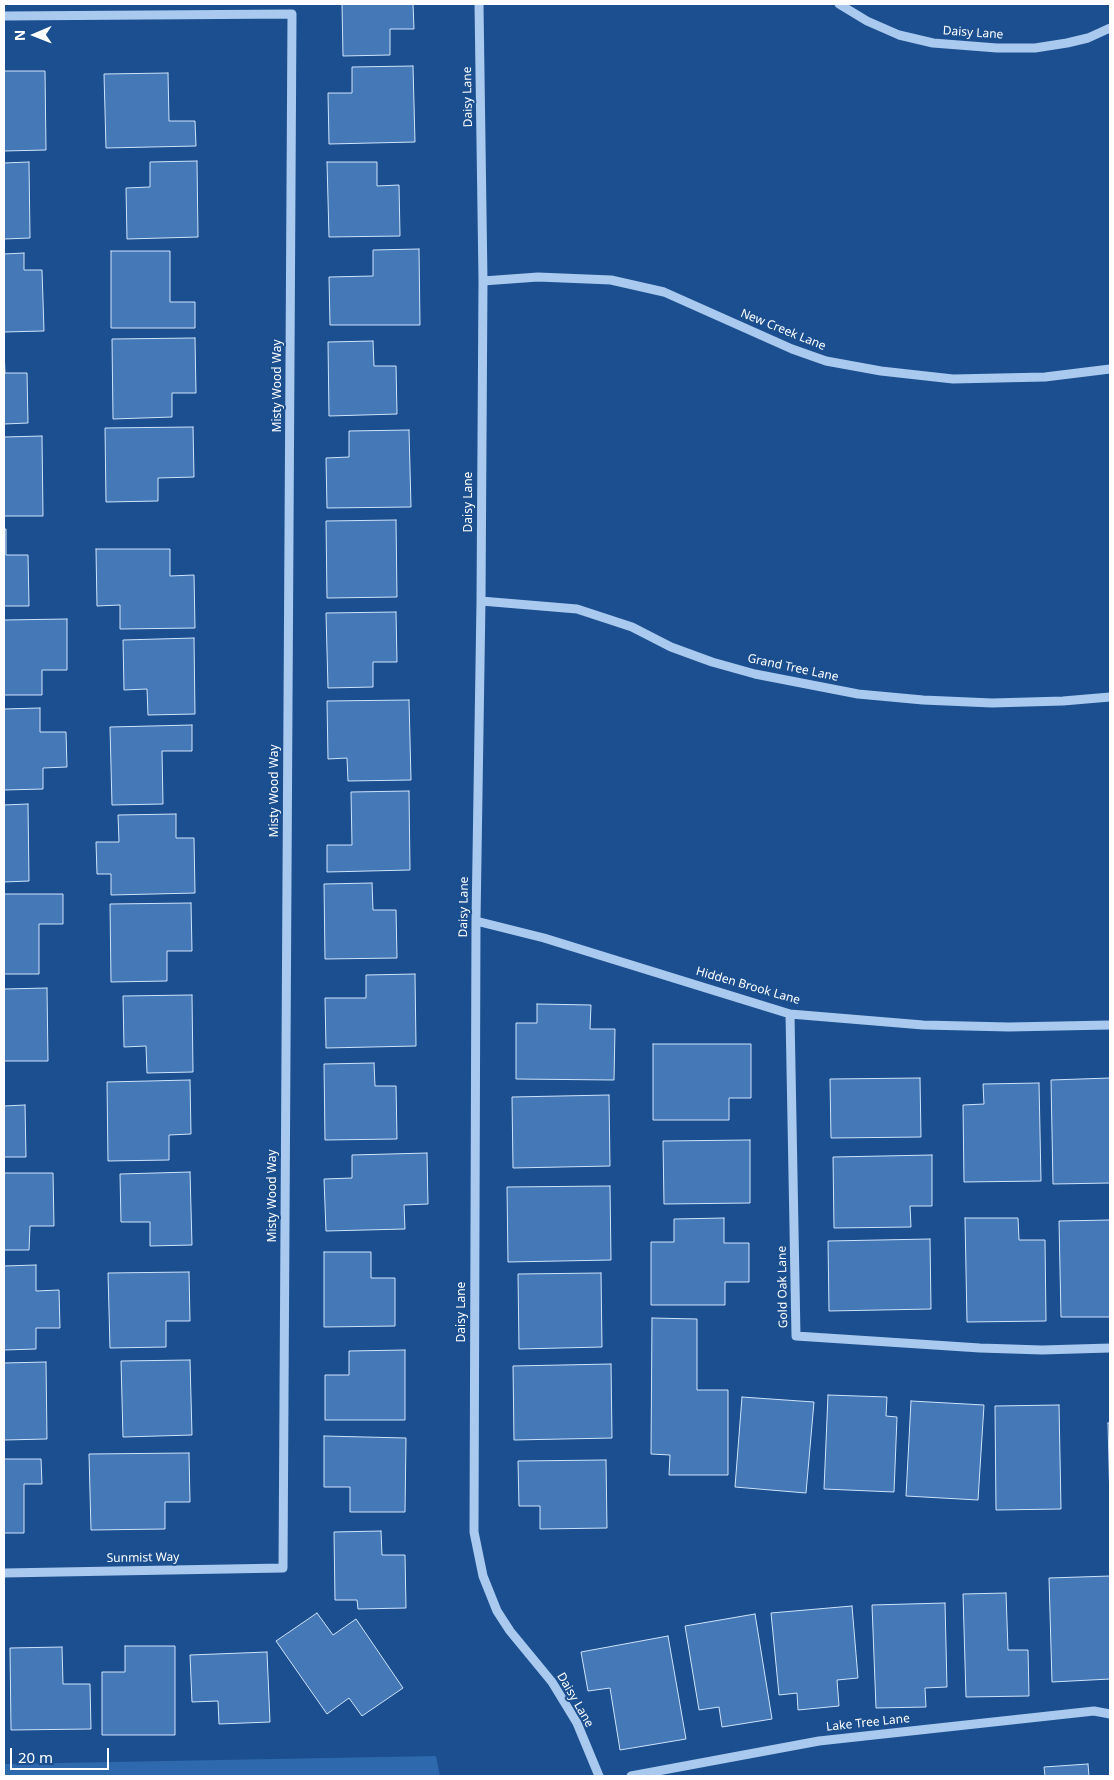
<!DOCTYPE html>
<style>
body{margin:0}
#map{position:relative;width:1114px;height:1780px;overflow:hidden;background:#1b4f8f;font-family:"Noto Sans",sans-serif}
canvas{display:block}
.frame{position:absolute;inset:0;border:5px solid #fff;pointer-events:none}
.north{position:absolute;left:10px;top:10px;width:50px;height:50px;-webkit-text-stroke:4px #1b4f8f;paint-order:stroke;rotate:269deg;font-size:14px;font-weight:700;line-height:20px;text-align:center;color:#fff}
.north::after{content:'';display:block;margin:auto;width:18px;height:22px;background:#fff;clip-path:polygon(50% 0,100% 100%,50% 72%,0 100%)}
.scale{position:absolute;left:10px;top:1748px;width:99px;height:22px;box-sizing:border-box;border:2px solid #fff;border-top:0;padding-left:6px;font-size:15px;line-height:18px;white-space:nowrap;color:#fff;-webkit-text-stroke:4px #1b4f8f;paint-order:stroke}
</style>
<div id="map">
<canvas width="1114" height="1780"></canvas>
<div class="frame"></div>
<div class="north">N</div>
<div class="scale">20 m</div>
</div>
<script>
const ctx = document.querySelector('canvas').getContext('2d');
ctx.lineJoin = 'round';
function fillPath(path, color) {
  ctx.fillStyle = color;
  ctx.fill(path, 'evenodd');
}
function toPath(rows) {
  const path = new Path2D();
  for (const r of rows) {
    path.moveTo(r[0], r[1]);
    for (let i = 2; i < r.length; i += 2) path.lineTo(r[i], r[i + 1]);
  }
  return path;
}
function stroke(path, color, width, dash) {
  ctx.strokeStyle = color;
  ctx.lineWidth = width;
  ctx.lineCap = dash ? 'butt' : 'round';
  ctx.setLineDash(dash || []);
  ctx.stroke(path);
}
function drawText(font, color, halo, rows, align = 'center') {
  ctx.font = font + ' "Noto Sans",sans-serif';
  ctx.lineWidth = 4;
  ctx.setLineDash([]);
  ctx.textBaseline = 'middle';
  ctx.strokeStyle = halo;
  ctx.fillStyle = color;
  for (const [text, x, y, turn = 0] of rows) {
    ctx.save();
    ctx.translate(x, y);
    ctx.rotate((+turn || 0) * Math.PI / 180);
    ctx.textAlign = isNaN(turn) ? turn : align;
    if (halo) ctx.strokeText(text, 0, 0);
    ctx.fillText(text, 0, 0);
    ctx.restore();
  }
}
fillPath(toPath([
 [436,1756,440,1776,4,1776,4,1764]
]), '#2e69ad');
const building = toPath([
 [342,4,413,4,414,29,390,29,390,55,343,56,342,4],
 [413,66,415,142,329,144,328,93,352,93,352,67,413,66],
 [4,71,45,71,46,150,4,151,4,71],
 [168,73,169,121,195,121,196,146,106,148,104,74,168,73],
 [197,161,198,237,127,239,126,188,150,187,150,162,197,161],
 [29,162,30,238,4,239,4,163,29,162],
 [327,162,377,162,377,186,399,185,400,236,329,237,327,162],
 [419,249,420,325,330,325,329,277,373,276,373,250,419,249],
 [111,251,170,251,170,302,195,302,195,328,111,328,111,251],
 [24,253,24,270,42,270,44,331,4,332,4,254,24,253],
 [195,338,196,393,172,393,172,417,113,419,112,339,195,338],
 [373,341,374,366,396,366,397,414,329,416,328,342,373,341],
 [4,349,5,373,27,373,28,423,4,424,4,349],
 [193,427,194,477,158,478,158,501,106,502,105,428,193,427],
 [409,430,411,507,327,508,326,458,349,457,349,431,409,430],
 [42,436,43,516,4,516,4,437,42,436],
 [396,520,397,597,327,598,326,521,396,520],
 [4,529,6,529,6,555,28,555,29,606,4,606,4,529],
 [96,549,170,549,170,576,194,575,195,628,120,629,120,605,97,606,96,549],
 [396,612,397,662,373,662,373,687,328,688,326,613,396,612],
 [67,619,67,670,42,670,42,695,4,695,4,620,67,619],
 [194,638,195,714,148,715,147,689,124,690,123,640,194,638],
 [409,700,411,780,348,781,347,758,328,759,327,701,409,700],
 [40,708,40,732,66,732,67,767,43,768,43,789,4,790,4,709,40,708],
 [192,725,192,751,162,751,163,804,112,805,110,727,192,725],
 [409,791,410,870,327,872,327,845,352,845,351,792,409,791],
 [28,804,29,881,4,882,4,805,28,804],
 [176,814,176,838,194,838,195,893,111,895,111,874,97,874,96,842,119,842,118,815,176,814],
 [372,883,373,910,396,910,397,958,325,959,324,884,372,883],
 [4,894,63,894,63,924,39,924,39,974,4,974,4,894],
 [191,903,192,951,167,951,167,981,111,982,110,904,191,903],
 [415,974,416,1046,326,1048,325,998,366,998,366,975,415,974],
 [47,988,48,1061,4,1061,4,989,47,988],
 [192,995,193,1072,147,1073,146,1046,124,1047,123,996,192,995],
 [537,1004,591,1005,590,1029,615,1029,614,1080,516,1079,516,1023,537,1023,537,1004],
 [653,1044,751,1044,751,1098,729,1098,729,1120,653,1120,653,1044],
 [374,1063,375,1086,396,1086,397,1139,325,1140,324,1064,374,1063],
 [920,1078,921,1137,831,1138,830,1079,920,1078],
 [1110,1078,1110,1183,1053,1184,1051,1080,1110,1078],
 [190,1080,191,1134,169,1135,169,1160,108,1161,107,1082,190,1080],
 [1039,1083,1041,1181,964,1182,963,1105,984,1104,983,1084,1039,1083],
 [609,1095,610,1166,513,1168,512,1097,609,1095],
 [25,1105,26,1157,4,1157,4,1106,25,1105],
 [750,1140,750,1203,664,1204,663,1141,750,1140],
 [427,1153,428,1204,404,1205,405,1229,326,1231,324,1179,352,1178,352,1155,427,1153],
 [932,1155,932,1206,910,1206,911,1227,834,1228,833,1157,932,1155],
 [190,1172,192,1245,150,1246,150,1222,121,1222,120,1174,190,1172],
 [4,1173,53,1173,54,1226,30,1226,29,1250,4,1250,4,1173],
 [610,1186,611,1260,508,1262,507,1187,610,1186],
 [724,1218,724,1243,749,1243,749,1282,725,1282,725,1305,651,1305,651,1242,674,1242,674,1219,724,1218],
 [965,1218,1018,1218,1019,1240,1045,1240,1046,1321,967,1322,965,1218],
 [1110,1220,1110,1317,1061,1317,1059,1221,1110,1220],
 [930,1239,931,1309,829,1311,828,1241,930,1239],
 [324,1252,371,1252,371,1278,395,1278,395,1326,324,1327,324,1252],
 [36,1265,36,1291,59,1290,60,1328,36,1328,36,1349,4,1350,4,1266,36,1265],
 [189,1272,190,1321,166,1321,166,1347,110,1348,108,1273,189,1272],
 [601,1273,602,1347,519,1349,518,1274,601,1273],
 [652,1318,697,1319,697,1390,728,1390,728,1475,669,1475,670,1455,651,1454,652,1318],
 [405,1350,405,1420,325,1420,325,1375,349,1375,349,1351,405,1350],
 [190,1360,192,1435,123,1437,121,1361,190,1360],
 [46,1362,47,1439,4,1440,4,1363,46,1362],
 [611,1364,612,1438,514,1440,513,1366,611,1364],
 [828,1395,887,1397,886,1416,897,1417,894,1492,824,1489,828,1395],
 [742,1397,814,1402,806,1493,735,1487,742,1397],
 [911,1401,984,1405,978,1500,906,1496,911,1401],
 [1059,1405,1061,1509,996,1510,995,1406,1059,1405],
 [1108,1423,1110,1423,1110,1504,1108,1423],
 [324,1436,406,1438,405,1512,350,1512,350,1487,324,1487,324,1436],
 [189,1453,190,1502,165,1502,165,1529,91,1530,89,1454,189,1453],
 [4,1459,41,1459,42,1484,24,1484,24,1533,4,1533,4,1459],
 [606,1460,607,1528,540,1529,540,1506,519,1506,518,1461,606,1460],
 [381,1531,382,1555,405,1555,406,1608,358,1609,357,1600,335,1600,334,1532,381,1531],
 [1110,1576,1110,1679,1052,1682,1049,1578,1110,1576],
 [1006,1593,1008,1650,1028,1650,1029,1696,966,1697,963,1594,1006,1593],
 [945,1603,947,1687,925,1688,926,1707,876,1708,872,1605,945,1603],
 [852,1606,858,1678,837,1680,839,1706,798,1710,797,1693,779,1695,771,1613,852,1606],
 [317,1613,333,1635,356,1619,403,1688,362,1716,349,1698,327,1714,276,1641,317,1613],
 [755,1614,772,1719,722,1727,719,1707,699,1710,685,1626,755,1614],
 [668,1636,686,1739,620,1750,610,1688,588,1691,581,1652,668,1636],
 [125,1646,175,1646,175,1735,102,1735,102,1672,125,1672,125,1646],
 [62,1647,63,1684,90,1684,91,1729,11,1730,10,1648,62,1647],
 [267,1652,270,1722,219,1724,218,1701,192,1702,190,1655,267,1652],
 [1088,1764,1089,1776,1045,1776,1044,1767,1088,1764]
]);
fillPath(building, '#4478b7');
stroke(building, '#cfe3fa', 1);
stroke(toPath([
 [479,4,483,281,481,601,476,921,474,1532,483,1576,497,1611,510,1631,552,1682,577,1723,599,1776],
 [839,4,867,21,899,35,933,43,997,48,1035,48,1067,43,1088,38,1110,28],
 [4,16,292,14,283,1568,4,1573],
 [483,281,538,277,611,280,664,292,792,349,826,361,881,371,953,379,1045,377,1110,369],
 [481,601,577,609,632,627,671,647,712,662,755,674,858,694,923,700,992,703,1063,701,1110,697],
 [476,921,544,938,790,1014,923,1025,1009,1027,1110,1025],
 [790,1014,796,1336,980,1348,1042,1350,1110,1348],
 [631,1776,819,1741,1094,1711,1110,1714]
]), '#a9c9ee', 9);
drawText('12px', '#fff', '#1b4f8f', [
 ["Daisy Lane",973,33,4],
 ["Daisy Lane",468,97,-91],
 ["New Creek Lane",783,330,22],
 ["Misty Wood Way",278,386,-90],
 ["Daisy Lane",469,502,-90],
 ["Grand Tree Lane",793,668,12],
 ["Misty Wood Way",275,791,-90],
 ["Daisy Lane",464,907,-89],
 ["Hidden Brook Lane",748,986,16],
 ["Misty Wood Way",273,1196,-90],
 ["Gold Oak Lane",783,1287,-91],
 ["Daisy Lane",462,1312,-90],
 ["Sunmist Way",143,1558,-1],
 ["Daisy Lane",575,1700,60],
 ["Lake Tree Lane",868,1723,-6]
]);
</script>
